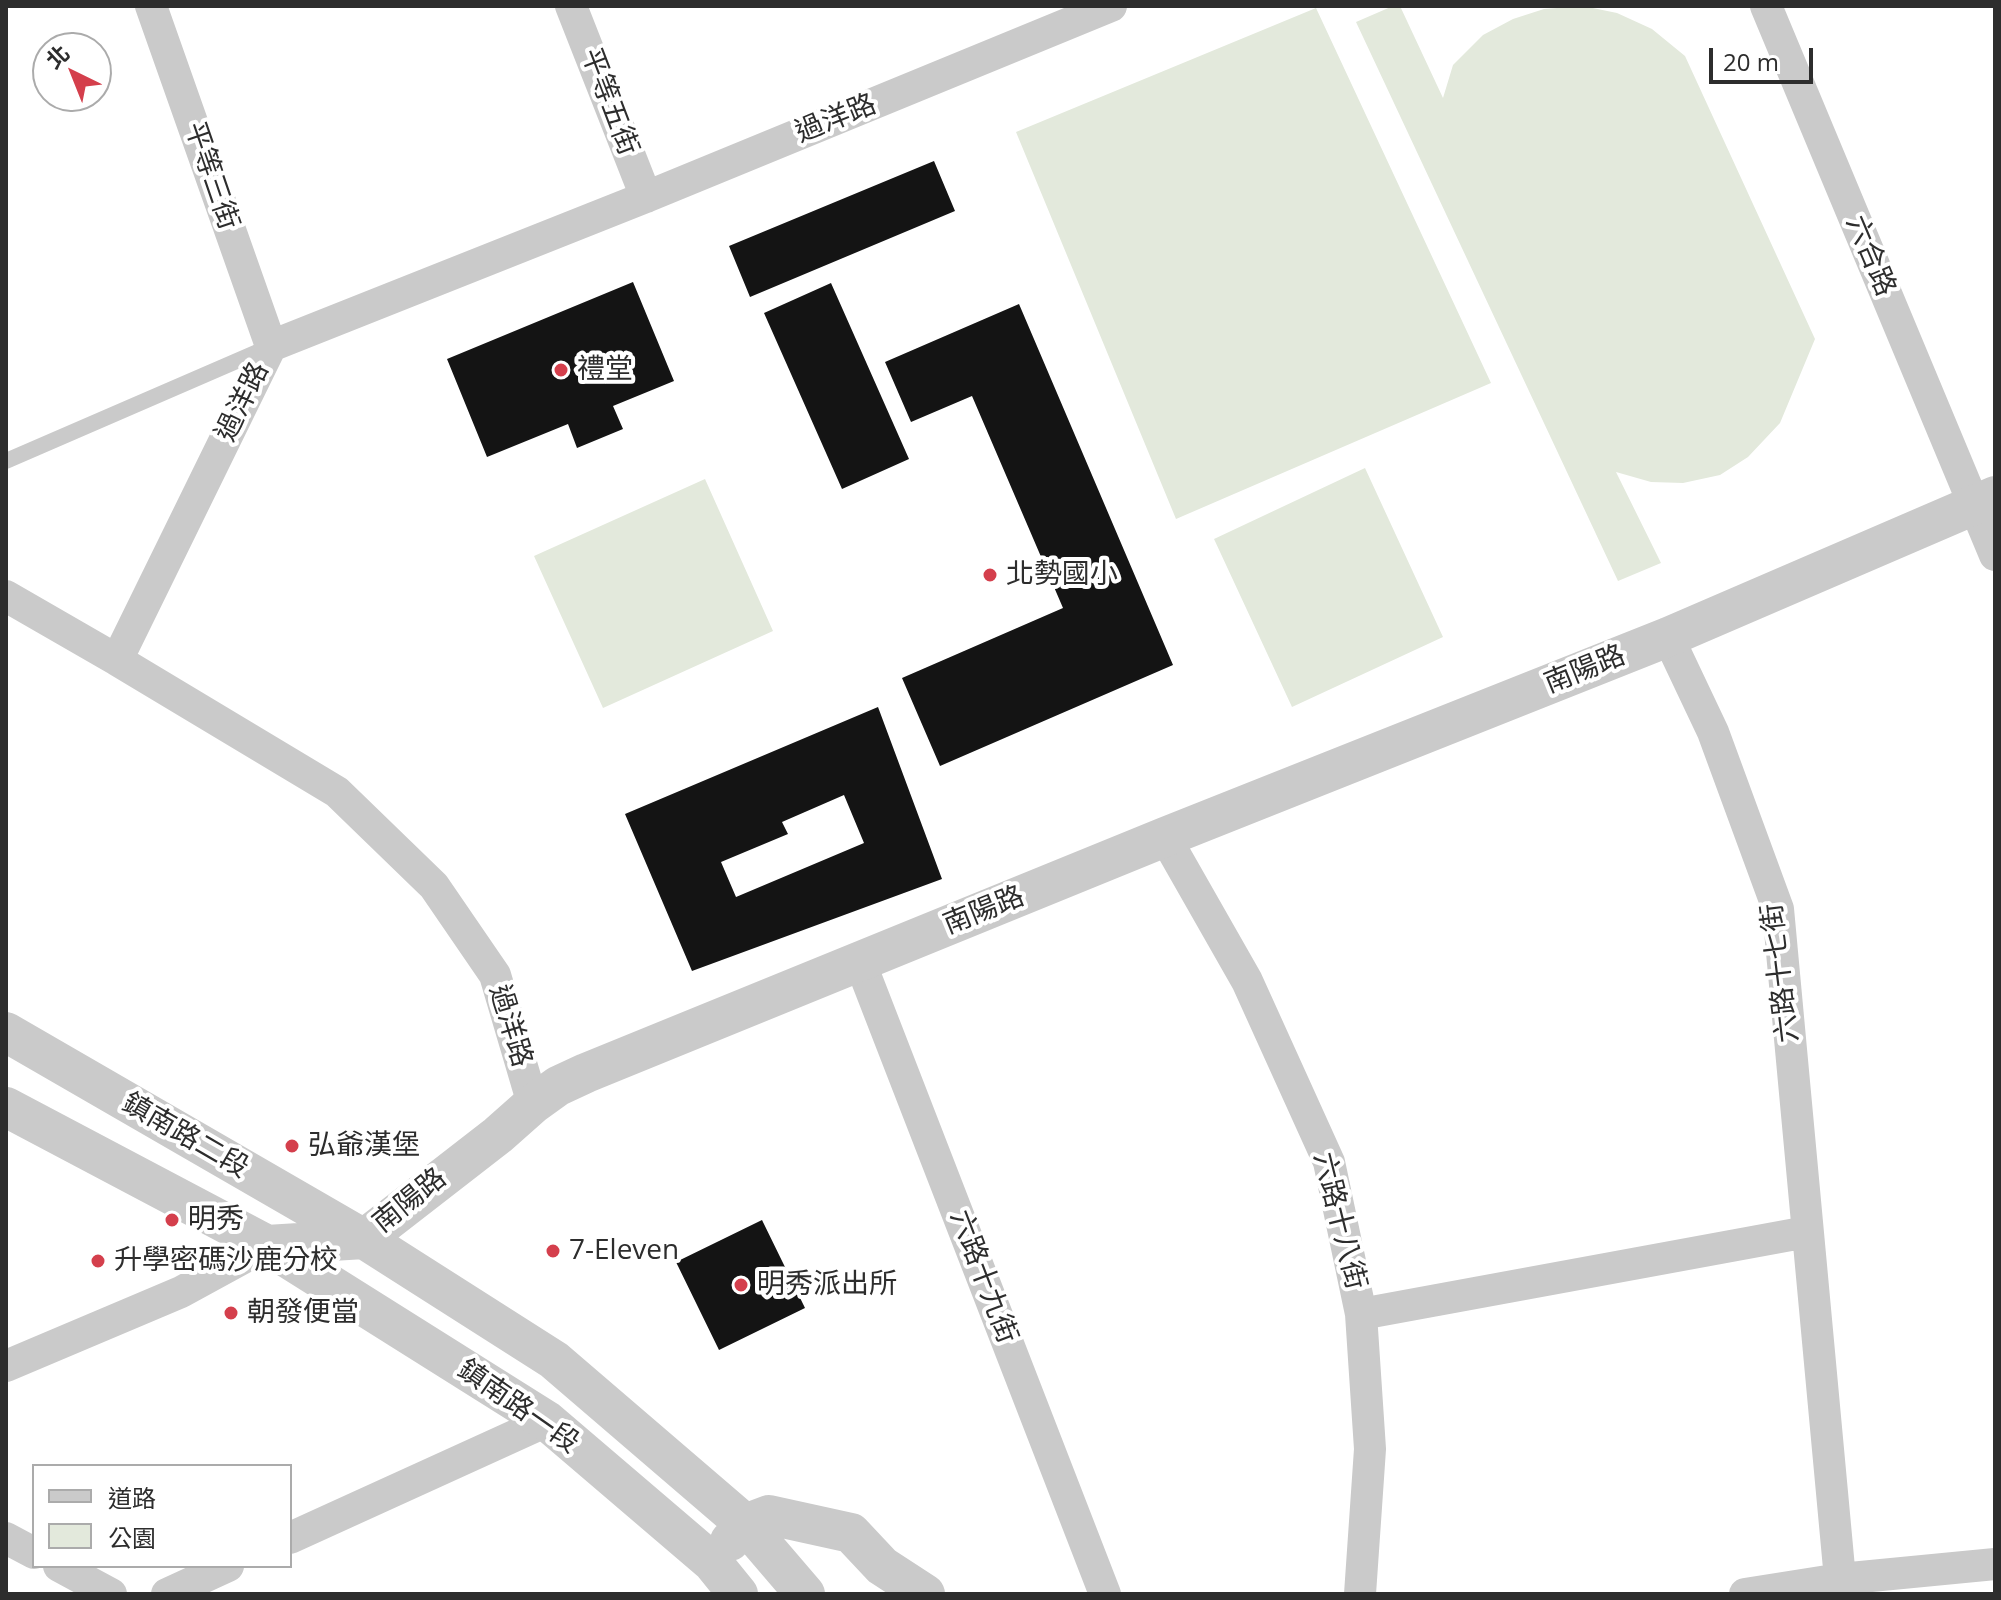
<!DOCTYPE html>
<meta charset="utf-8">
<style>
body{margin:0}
#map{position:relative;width:2001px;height:1600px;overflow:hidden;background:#fff;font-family:"Open Sans","Noto Sans TC",sans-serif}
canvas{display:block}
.frame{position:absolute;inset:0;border:8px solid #2d2d2d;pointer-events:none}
.legend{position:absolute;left:32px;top:1464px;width:260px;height:104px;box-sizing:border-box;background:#fff;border:2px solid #ababab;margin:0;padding:10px 14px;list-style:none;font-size:24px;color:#2d2d2d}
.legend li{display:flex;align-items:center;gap:16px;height:40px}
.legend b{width:40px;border:2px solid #ababab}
.north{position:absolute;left:32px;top:32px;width:80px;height:80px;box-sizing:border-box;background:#fff;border:2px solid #ababab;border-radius:50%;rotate:317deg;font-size:22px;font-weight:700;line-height:32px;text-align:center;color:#2d2d2d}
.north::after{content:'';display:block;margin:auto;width:28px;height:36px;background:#d43f4c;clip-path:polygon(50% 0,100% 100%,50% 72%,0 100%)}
.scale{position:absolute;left:1709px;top:48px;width:104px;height:36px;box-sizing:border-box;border:4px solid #2d2d2d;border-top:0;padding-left:10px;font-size:24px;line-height:28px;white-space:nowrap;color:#2d2d2d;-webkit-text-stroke:6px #fff;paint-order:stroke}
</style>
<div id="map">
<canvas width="2001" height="1600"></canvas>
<div class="frame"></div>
<ul class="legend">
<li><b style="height:10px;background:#cacaca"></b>道路</li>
<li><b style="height:22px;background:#e3e9dc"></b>公園</li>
</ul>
<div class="north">北</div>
<div class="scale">20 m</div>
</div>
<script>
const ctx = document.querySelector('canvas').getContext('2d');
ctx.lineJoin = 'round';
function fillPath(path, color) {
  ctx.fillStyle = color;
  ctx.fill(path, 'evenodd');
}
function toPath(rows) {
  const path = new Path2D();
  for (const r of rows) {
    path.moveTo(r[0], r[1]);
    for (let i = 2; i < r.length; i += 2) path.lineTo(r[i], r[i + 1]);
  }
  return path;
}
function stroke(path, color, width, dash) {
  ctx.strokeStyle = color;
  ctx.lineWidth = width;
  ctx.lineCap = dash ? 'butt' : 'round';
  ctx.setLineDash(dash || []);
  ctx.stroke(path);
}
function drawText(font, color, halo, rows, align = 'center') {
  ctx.font = font + ' "Open Sans","Noto Sans TC",sans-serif';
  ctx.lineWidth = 8;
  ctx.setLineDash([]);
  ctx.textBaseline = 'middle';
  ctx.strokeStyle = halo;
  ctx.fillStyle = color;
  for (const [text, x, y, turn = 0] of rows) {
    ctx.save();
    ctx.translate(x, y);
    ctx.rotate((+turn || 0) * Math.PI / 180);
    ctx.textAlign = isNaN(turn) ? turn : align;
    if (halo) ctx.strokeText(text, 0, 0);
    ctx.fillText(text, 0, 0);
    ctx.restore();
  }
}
fillPath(toPath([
 [1393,6,1400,6,1443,98,1453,65,1483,35,1513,19,1544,9,1583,6,1617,13,1652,29,1685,56,1815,339,1780,423,1748,457,1720,475,1683,483,1651,482,1616,472,1661,563,1618,581,1356,22],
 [1316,8,1491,383,1176,519,1016,132],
 [1365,468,1443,637,1292,707,1214,539],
 [705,479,773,631,603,708,534,556]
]), '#e3e9dc');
fillPath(toPath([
 [934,161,955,211,750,297,729,246],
 [633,282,674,381,613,406,623,429,577,448,568,424,487,457,447,359],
 [831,283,909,459,842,489,764,313],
 [1019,304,1173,665,940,766,902,678,1063,608,972,396,911,422,885,362],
 [878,707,942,879,692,971,625,814],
 [844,795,864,843,736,897,721,862,788,834,782,822],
 [762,1220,805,1308,719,1350,676,1262]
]), '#141414');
stroke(toPath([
 [6,461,269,347]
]), '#cacaca', 16);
stroke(toPath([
 [151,6,271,346],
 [571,6,646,197],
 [1766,6,1995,555],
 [6,596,117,660],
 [1668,637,1713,732,1778,909,1840,1579],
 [1165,837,1247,981,1329,1162,1361,1314,1370,1449,1360,1594],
 [860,962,1105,1594],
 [533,1104,495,975,434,886,337,792,117,660,271,346,646,197,1111,6],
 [1361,1314,1807,1232],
 [6,1366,181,1292,267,1245],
 [6,1538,34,1553],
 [290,1538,547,1421],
 [59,1566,111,1594],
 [167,1594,228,1566],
 [1745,1594,1840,1579,1995,1564]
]), '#cacaca', 32);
stroke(toPath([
 [6,1032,364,1239,554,1360,745,1524,805,1594],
 [6,1107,267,1245,547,1421,712,1562,738,1594],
 [267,1245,364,1239,498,1135,533,1104,558,1086,586,1073,1165,837,1668,637,1995,496],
 [730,1541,745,1524,769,1515,851,1533,882,1566,925,1594]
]), '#cacaca', 40);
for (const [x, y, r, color] of [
 [561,370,8,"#d43f4c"],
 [990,575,8,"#d43f4c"],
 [292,1146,8,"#d43f4c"],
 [172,1220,8,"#d43f4c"],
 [553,1251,8,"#d43f4c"],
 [98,1261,8,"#d43f4c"],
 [741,1285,8,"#d43f4c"],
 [231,1313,8,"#d43f4c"]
]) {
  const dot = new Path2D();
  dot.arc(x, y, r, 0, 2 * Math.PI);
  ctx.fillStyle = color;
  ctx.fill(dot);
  stroke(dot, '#fff', 3);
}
drawText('28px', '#2d2d2d', '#fff', [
 ["平等五街",609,102,69],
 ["過洋路",836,119,-22],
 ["平等三街",211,176,71],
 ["六合路",1870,256,67],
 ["過洋路",243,402,-64],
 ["南陽路",1585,670,-22],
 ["南陽路",984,911,-22],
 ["六路十七街",1781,973,-97],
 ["過洋路",510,1026,73],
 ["鎮南路二段",185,1136,30],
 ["南陽路",410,1201,-39],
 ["六路十八街",1339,1221,76],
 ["六路十九街",983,1277,69],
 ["鎮南路一段",518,1407,35]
]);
drawText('28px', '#2d2d2d', '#fff', [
 ["禮堂",577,370],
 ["北勢國小",1006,575],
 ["弘爺漢堡",308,1146],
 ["明秀",188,1220],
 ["7-Eleven",569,1251],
 ["升學密碼沙鹿分校",114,1261],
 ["明秀派出所",757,1285],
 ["朝發便當",247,1313]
], 'left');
</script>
